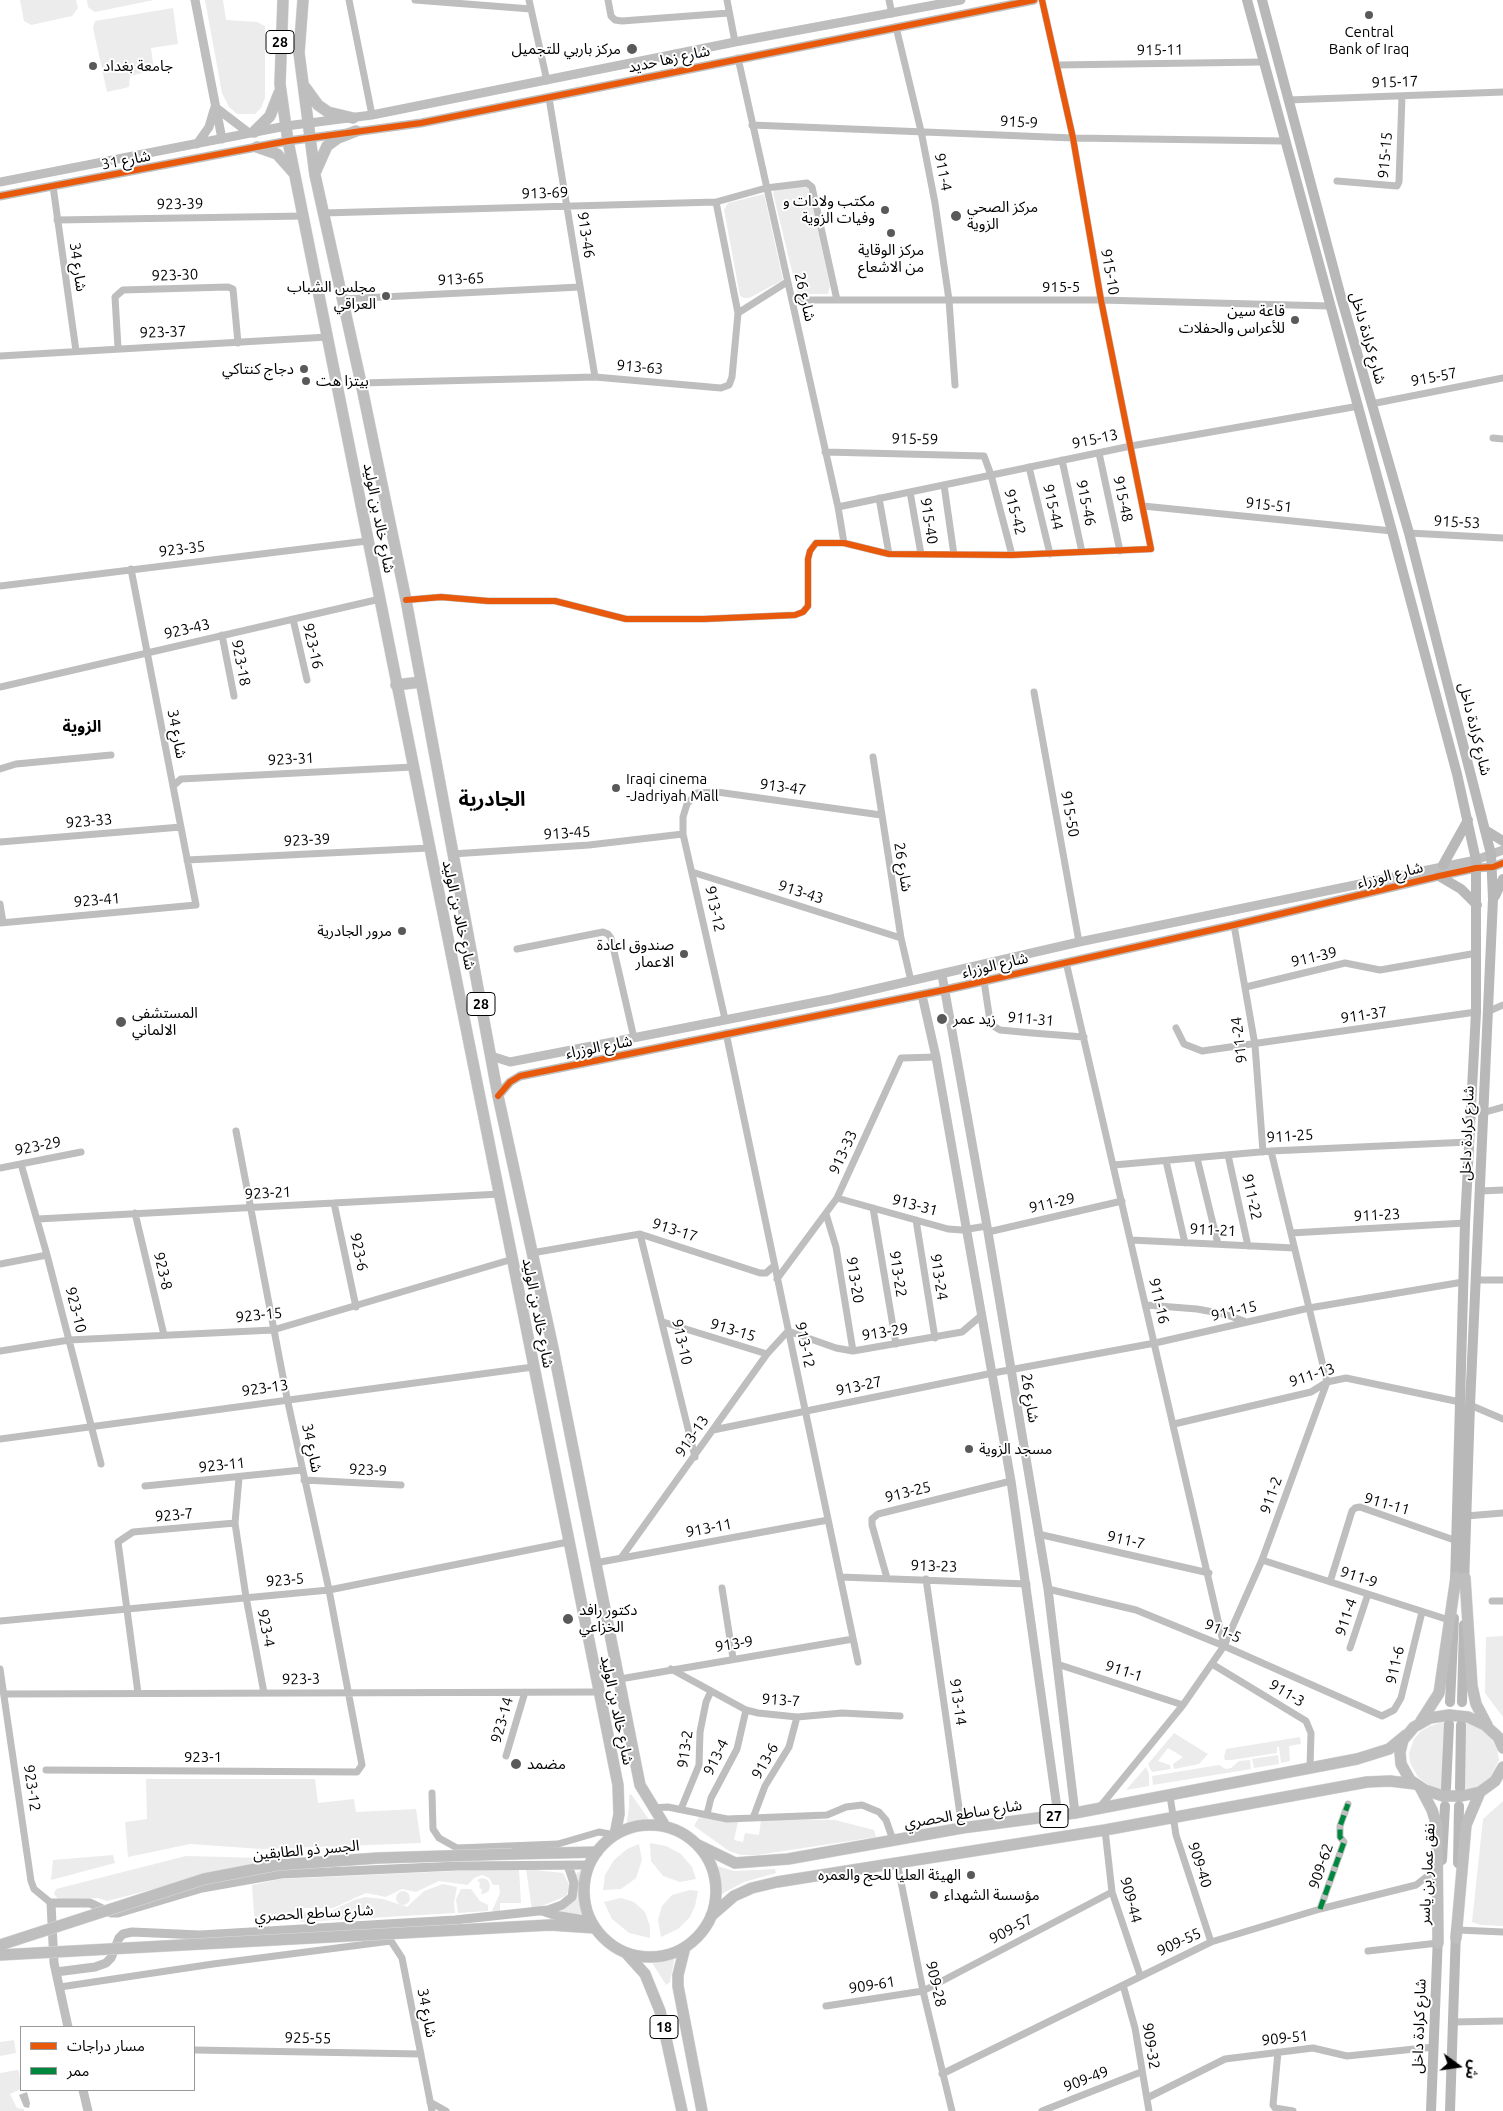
<!DOCTYPE html>
<meta charset="utf-8">
<style>
body{margin:0}
#map{position:relative;width:1503px;height:2111px;overflow:hidden;background:#fff;font-family:Ubuntu,"Noto Sans Arabic",sans-serif}
canvas{display:block}
.legend{position:absolute;left:20px;top:2026px;width:175px;height:65px;box-sizing:border-box;background:#fff;border:1px solid #999;margin:0;padding:6px 9px;list-style:none;font-size:15px;color:#000}
.legend li{display:flex;align-items:center;gap:10px;height:25px}
.legend b{width:25px;border:1px solid #999}
.north{position:absolute;left:1433px;top:2041px;width:50px;height:50px;-webkit-text-stroke:4px #fff;paint-order:stroke;rotate:104deg;font-size:14px;font-weight:700;line-height:20px;text-align:center;color:#000}
.north::after{content:'';display:block;margin:auto;width:18px;height:22px;background:#000;clip-path:polygon(50% 0,100% 100%,50% 72%,0 100%)}
</style>
<div id="map">
<canvas width="1503" height="2111"></canvas>
<ul class="legend">
<li><b style="height:6px;background:#e8590c"></b>مسار دراجات</li>
<li><b style="height:6px;background:#00873e"></b>ممر</li>
</ul>
<div class="north">ش</div>
</div>
<script>
const ctx = document.querySelector('canvas').getContext('2d');
ctx.lineJoin = 'round';
function fillPath(path, color) {
  ctx.fillStyle = color;
  ctx.fill(path, 'evenodd');
}
function toPath(rows) {
  const path = new Path2D();
  for (const r of rows) {
    if (r.length === 3) {
      path.moveTo(r[0] + r[2], r[1]);
      path.arc(r[0], r[1], r[2], 0, 2 * Math.PI);
      continue;
    }
    path.moveTo(r[0], r[1]);
    for (let i = 2; i < r.length; i += 2) path.lineTo(r[i], r[i + 1]);
  }
  return path;
}
function stroke(path, color, width, dash) {
  ctx.strokeStyle = color;
  ctx.lineWidth = width;
  ctx.lineCap = dash ? 'butt' : 'round';
  ctx.setLineDash(dash || []);
  ctx.stroke(path);
}
function drawText(font, color, halo, rows, align = 'center') {
  ctx.font = font + ' Ubuntu,"Noto Sans Arabic",sans-serif';
  ctx.lineWidth = 4;
  ctx.setLineDash([]);
  ctx.textBaseline = 'middle';
  ctx.strokeStyle = halo;
  ctx.fillStyle = color;
  for (const [text, x, y, turn = 0] of rows) {
    ctx.save();
    ctx.translate(x, y);
    ctx.rotate((+turn || 0) * Math.PI / 180);
    ctx.textAlign = isNaN(turn) ? turn : align;
    if (halo) ctx.strokeText(text, 0, 0);
    ctx.fillText(text, 0, 0);
    ctx.restore();
  }
}
fillPath(toPath([
 [20,0,76,0,78,8,72,16,31,25,24,21],
 [87,0,154,0,95,12,88,7],
 [205,0,223,0,226,20,257,22,265,26,265,98,261,108,255,114,237,114,229,107,222,93],
 [173,8,178,44,151,48,154,70,130,76,129,87,107,92,93,28,95,21],
 [806,186,809,190,830,286,828,294,801,294,797,292,773,193,774,190],
 [764,194,783,280,749,298,744,298,740,296,724,210,728,203],
 [1503,1636,1503,1717,1485,1693,1486,1637],
 [1446,1721,1443,1790,1430,1786,1418,1777,1410,1763,1409,1753,1414,1739,1421,1731,1430,1726],
 [1463,1722,1482,1729,1490,1736,1497,1749,1499,1760,1490,1778,1477,1787,1462,1791],
 [1174,1733,1208,1754,1199,1764,1174,1769,1173,1764,1183,1757,1168,1748,1158,1761,1170,1765,1171,1769,1152,1772,1148,1764],
 [1300,1737,1301,1744,1289,1746,1290,1761,1281,1763,1279,1747,1277,1747,1277,1753,1231,1760,1225,1760,1224,1757,1226,1749],
 [1278,1755,1279,1764,1254,1768,1252,1759],
 [1250,1760,1251,1769,1153,1785,1152,1776,1219,1765,1226,1769,1231,1768,1239,1761],
 [1146,1767,1149,1774,1149,1786,1126,1790],
 [146,1779,315,1779,318,1803,354,1799,356,1812,416,1809,421,1843,262,1849,190,1844,128,1857,125,1822,147,1819],
 [631,1794,650,1821,626,1827,629,1808,629,1796],
 [1503,1801,1503,1926,1481,1925,1472,1922,1483,1819],
 [699,1817,738,1822,734,1840,743,1842,745,1833,759,1835,761,1820,783,1819,835,1820,874,1830,876,1837,757,1855,741,1855,729,1851,694,1826],
 [650,1843,666,1846,681,1854,692,1867,696,1879,680,1882,663,1876,651,1861],
 [639,1844,642,1860,636,1878,621,1889,603,1890,605,1875,614,1860,627,1849],
 [113,1855,115,1863,51,1880,53,1860],
 [186,1856,263,1858,263,1861,107,1901,98,1898,59,1900,54,1894,56,1889],
 [714,1865,734,1871,775,1869,776,1873,744,1882,718,1896,718,1877],
 [583,1868,579,1892,583,1915,556,1912,567,1906,575,1875],
 [498,1869,519,1869,521,1903,500,1903,500,1911,492,1911,500,1893,499,1885,493,1885,489,1878,482,1875,474,1878,468,1885,439,1881,416,1892,402,1889,386,1897,366,1893,333,1908,300,1908,282,1918,282,1921,255,1926,252,1885,280,1879],
 [526,1869,563,1873,570,1886,566,1896,532,1910],
 [482,1878,488,1880,490,1885,489,1891,483,1894,481,1894,482,1890,479,1887,480,1883,477,1880],
 [443,1884,457,1887,454,1903,455,1913,300,1922,300,1916,305,1912,325,1914,354,1900,365,1897,383,1899,407,1907,424,1891],
 [461,1889,471,1889,480,1901,488,1905,488,1911,458,1913,456,1899],
 [690,1890,698,1891,695,1906,690,1917,678,1929,661,1937,658,1920,662,1906,672,1895],
 [403,1898,7],
 [621,1898,634,1902,645,1912,650,1926,650,1938,629,1933,612,1919,604,1902],
 [675,1956,670,1982,666,1985,651,1961],
 [14,2040,16,2053,0,2056,0,2042],
 [17,2070,19,2071,21,2089,10,2094,17,2108,24,2109,24,2111,0,2111,0,2073]
]), '#ececec');
fillPath(toPath([
 [27,2092,30,2103,29,2108,24,2107,19,2095]
]), '#bfbfbf');
const primary = toPath([
 [283,0,280,84,288,141,618,1785,619,1814,615,1835],
 [303,0,299,53,315,175,361,383,406,600,498,1096,553,1348,640,1785,665,1826],
 [305,87,318,105,328,112,353,118],
 [254,132,270,116,279,93],
 [257,147,277,154,293,172],
 [315,173,327,146,338,138,356,131],
 [396,685,421,682],
 [1465,1578,1472,1686,1476,1704,1487,1725],
 [1421,1721,1439,1693,1456,1577],
 [1503,1748,1498,1737,1485,1725,1468,1717,1449,1715,1430,1718,1414,1727,1403,1740,1400,1752,1401,1764,1410,1780,1425,1790,1443,1796,1462,1796,1480,1792,1495,1781,1503,1767],
 [1420,1787,1432,1810,1437,1826,1438,1943],
 [650,1891,66],
 [698,1845,735,1863,788,1859,962,1828,1075,1813,1357,1759,1389,1749,1406,1735],
 [711,1916,734,1896,752,1888,777,1882,1105,1830,1367,1782,1390,1781,1415,1784],
 [1456,1938,1466,1825,1480,1792],
 [685,1947,678,1975,678,1986,702,2111],
 [626,1953,645,1974,660,2011,682,2111]
]);
const trunk = toPath([
 [512,1854,597,1852],
 [512,1927,550,1925,595,1928]
]);
stroke(primary, '#dbdbdb', 12);
stroke(trunk, '#dbdbdb', 12);
stroke(toPath([
 [349,0,372,115],
 [415,0,531,9],
 [529,0,547,81],
 [608,0,611,16,615,20,622,21,729,13],
 [727,0,735,42],
 [889,0,892,14],
 [896,27,921,131,935,203,949,300,955,385],
 [738,58,838,507,844,543],
 [1057,65,1263,62],
 [549,98,595,377],
 [1288,100,1503,92],
 [752,125,1073,138,1284,141],
 [1337,181,1397,186,1399,182,1402,96],
 [53,186,76,351],
 [323,213,716,202,766,188,807,183,812,187,837,300],
 [57,220,304,216],
 [343,299,580,287],
 [792,300,1101,300,1329,306],
 [738,313,787,282],
 [118,348,115,297,123,290,228,287,233,289,238,343],
 [0,356,328,337],
 [361,383,595,377,721,388,729,385,732,377,738,313,716,202],
 [1371,404,1503,378],
 [1493,438,1503,439],
 [825,452,984,456,991,475,1012,555],
 [1099,453,1120,551],
 [1062,460,1082,552],
 [1029,467,1050,554],
 [944,485,954,555],
 [910,492,921,554],
 [879,498,889,554],
 [1143,506,1392,531],
 [838,507,1131,446,1359,406],
 [1409,533,1503,538],
 [0,586,367,541],
 [406,600,441,597,488,601,555,601,626,619,704,619,795,615,803,612,808,606,808,559,810,551,816,543,844,543,889,554,1012,555,1151,549,1101,300,1073,138,1042,0],
 [293,619,307,680],
 [222,635,234,696],
 [0,687,380,599],
 [1034,692,1079,942],
 [873,757,901,938,911,981],
 [0,769,16,764,111,755],
 [173,786,181,779,413,767],
 [0,842,181,827],
 [452,854,589,845,683,834],
 [187,860,429,848],
 [692,872,901,938],
 [0,904,3,922],
 [0,923,196,905,131,569],
 [1234,925,1255,1045,1263,1152],
 [517,949,603,932,608,934,611,938,634,1038],
 [1066,962,1224,1646],
 [984,981,990,1021,995,1027,1000,1030,1032,1033,1084,1037],
 [1246,987,1345,963,1380,970,1477,953],
 [1487,1012,1503,1005],
 [725,1019,683,834,683,817,687,804,697,793,717,792,881,815],
 [1176,1028,1184,1044,1202,1051,1476,1012],
 [726,1033,858,1662],
 [1482,1113,1503,1107],
 [1228,1155,1248,1246],
 [1197,1158,1218,1244],
 [1166,1161,1185,1243],
 [21,1164,47,1255,101,1464],
 [1114,1165,1271,1151,1469,1142],
 [0,1168,81,1152],
 [1480,1191,1503,1190],
 [837,1198,948,1229,962,1230,987,1226],
 [334,1203,356,1307],
 [873,1208,896,1344],
 [135,1213,164,1335],
 [826,1214,836,1247,853,1351],
 [38,1219,500,1194],
 [916,1220,935,1338],
 [988,1232,1122,1201],
 [1291,1233,1465,1223],
 [640,1234,695,1457],
 [1131,1240,1294,1248],
 [532,1253,640,1234,760,1273,766,1273,774,1266],
 [0,1264,47,1255],
 [777,1279,837,1198,901,1058,936,1057],
 [1476,1280,1503,1280],
 [1146,1305,1197,1309,1224,1314,1244,1321],
 [663,1322,767,1354],
 [0,1351,69,1340,273,1330,513,1259],
 [1470,1405,1503,1419],
 [1174,1424,1311,1392,1327,1382,1346,1378,1460,1402],
 [713,1430,993,1373,1155,1343,1309,1308,1463,1282],
 [0,1439,533,1367],
 [239,1478,235,1523,246,1597,264,1693],
 [304,1480,401,1485],
 [145,1486,302,1470],
 [1466,1516,1503,1513],
 [1038,1534,1209,1573],
 [621,1558,767,1354,788,1331,836,1348,853,1351,962,1332,982,1315],
 [1262,1560,1449,1620],
 [595,1563,828,1520],
 [840,1577,1027,1584],
 [887,1578,872,1525,872,1519,878,1514,1011,1481],
 [926,1579,962,1828],
 [1330,1582,1352,1511,1355,1508,1360,1507,1457,1541],
 [722,1588,733,1658],
 [1048,1589,1136,1610,1224,1646,1382,1716,1394,1710,1401,1698,1422,1612],
 [1492,1601,1503,1601],
 [0,1621,329,1590,568,1542],
 [1350,1648,1368,1594],
 [1057,1664,1183,1705],
 [1212,1664,1306,1721,1311,1733,1310,1767],
 [0,1669,31,1881,34,1889,51,1903],
 [671,1669,746,1710,758,1713,797,1717,842,1713,900,1716],
 [620,1679,853,1639],
 [138,1693,118,1542,133,1532,235,1523],
 [5,1694,598,1692],
 [506,1756,525,1692],
 [46,1770,357,1772,362,1765,329,1590,287,1398,236,1131],
 [432,1793,433,1829,439,1838,457,1848,558,1844,599,1832,615,1835],
 [1170,1796,1176,1835,1211,1942],
 [652,1808,668,1807,727,1819,827,1815,846,1807,862,1805,879,1812,886,1820,893,1840],
 [1099,1808,1183,1705,1224,1646,1262,1560,1327,1382,1271,1151],
 [681,1809,699,1765,700,1732,706,1702,711,1691],
 [707,1814,711,1798,737,1749,746,1710],
 [753,1818,765,1786,789,1747,797,1717],
 [1105,1830,1112,1892,1140,1975],
 [897,1862,923,1991,952,2111],
 [1320,1909,1344,1842,1340,1837,1340,1826,1348,1804],
 [1458,1930,1503,1932],
 [389,1938,402,1958,432,2111],
 [1368,1951,1438,1943],
 [1123,1985,1135,2028,1149,2111],
 [60,1987,213,1964,391,1941],
 [826,2006,923,1991,1112,1892],
 [1453,2022,1503,2021],
 [194,2050,421,2054],
 [1278,2052,1273,2105,1275,2108,1293,2111],
 [942,2074,1211,1942,1320,1909,1416,1885,1438,1868],
 [1147,2098,1225,2059,1313,2048,1347,2056,1434,2047],
 [430,2102,446,2111],
 [1042,2111,1141,2072]
]), '#bebebe', 7);
stroke(toPath([
 [195,0,222,139],
 [215,107,249,133],
 [197,144,209,127,214,110],
 [0,182,286,126,372,115,735,42,961,0],
 [0,196,288,141,421,123,1034,0],
 [942,975,988,1232,1048,1589,1075,1813],
 [922,995,936,1057,1011,1481,1058,1815],
 [491,1056,510,1062,832,999,1079,942,1476,860,1503,850],
 [498,1096,510,1082,520,1076,944,990,1234,925,1439,876,1476,868,1493,867,1503,863],
 [542,1911,554,1915,591,1921],
 [56,1972,95,1967,106,1963,111,1958,119,1938,123,1934,132,1932,200,1935,455,1920,548,1910,562,1905,572,1897,574,1883,568,1865],
 [68,2027,54,1963,51,1903,90,1903,111,1913,118,1913,202,1888,281,1874,457,1866,589,1865],
 [83,2090,88,2111]
]), '#bebebe', 9);
stroke(toPath([
 [1247,0,1392,531,1457,774,1476,860,1476,1012,1465,1223,1455,1583],
 [1262,0,1341,297,1409,533,1491,854,1493,899,1470,1405,1464,1585],
 [1485,830,1503,841],
 [1443,865,1468,820],
 [1439,876,1461,889,1477,905],
 [1495,896,1503,879],
 [1450,1702,1454,1618],
 [1462,1702,1464,1625],
 [1446,1788,1449,1724],
 [1460,1788,1461,1725],
 [1442,1860,1445,1806],
 [1458,1863,1459,1806],
 [1431,2111,1438,1935],
 [1450,2111,1456,1930]
]), '#b8b8b8', 10);
stroke(primary, '#bebebe', 11);
stroke(trunk, '#bebebe', 11);
const trunkBridge = toPath([
 [0,1945,204,1879,277,1865,378,1858,512,1854],
 [0,1955,512,1927]
]);
stroke(trunkBridge, '#dbdbdb', 12, []);
stroke(trunkBridge, '#bebebe', 11);
stroke(toPath([
 [1320,1909,1344,1842,1340,1837,1340,1826,1348,1804]
]), '#00873e', 5, [10, 5]);
stroke(toPath([
 [0,196,288,141,421,123,1034,0],
 [406,600,441,597,488,601,555,601,626,619,704,619,795,615,803,612,808,606,808,559,810,551,816,543,844,543,889,554,1012,555,1151,549,1101,300,1073,138,1042,0],
 [498,1096,510,1082,520,1076,944,990,1234,925,1439,876,1476,868,1493,867,1503,863]
]), '#e8590c', 6);
for (const [x, y, r, color] of [
 [1369,15,5,"#595959"],
 [632,49,6,"#595959"],
 [93,66,5,"#595959"],
 [885,210,5,"#595959"],
 [956,216,6,"#595959"],
 [891,233,5,"#595959"],
 [386,296,5,"#595959"],
 [1295,320,5,"#595959"],
 [304,369,5,"#595959"],
 [306,381,5,"#595959"],
 [616,788,5,"#595959"],
 [402,931,5,"#595959"],
 [684,954,5,"#595959"],
 [942,1019,6,"#595959"],
 [121,1022,6,"#595959"],
 [969,1449,5,"#595959"],
 [568,1619,6,"#595959"],
 [516,1764,6,"#595959"],
 [971,1875,5,"#595959"],
 [934,1895,5,"#595959"]
]) {
  const dot = new Path2D();
  dot.arc(x, y, r, 0, 2 * Math.PI);
  ctx.fillStyle = color;
  ctx.fill(dot);
  stroke(dot, '#fff', 2);
}
for (const [x, y, w] of [
 [280,42,28],
 [481,1004,28],
 [1054,1816,28],
 [664,2027,28]
]) {
  const box = new Path2D();
  box.roundRect(x - w / 2, y - 11.5, w, 23, 4);
  ctx.fillStyle = '#fff';
  ctx.fill(box);
  stroke(box, '#000', 1);
}
drawText('bold 14px', '#000', null, [
 ["28",280,42],
 ["28",481,1004],
 ["27",1054,1816],
 ["18",664,2027]
]);
drawText('15px', '#000', '#fff', [
 ["Central",1369,32,"center"],
 ["Bank of Iraq",1369,49,"center"],
 ["مركز باربي للتجميل",621,49,"right"],
 ["جامعة بغداد",103,66],
 ["مكتب ولادات و",875,201,"right"],
 ["وفيات الزوية",875,218,"right"],
 ["مركز الصحي",967,207],
 ["الزوية",967,224],
 ["مركز الوقاية",891,250,"center"],
 ["من الاشعاع",891,267,"center"],
 ["مجلس الشباب",376,287,"right"],
 ["العراقي",376,304,"right"],
 ["قاعة سين",1285,311,"right"],
 ["للأعراس والحفلات",1285,328,"right"],
 ["دجاج كنتاكي",294,369,"right"],
 ["بيتزا هت",316,381],
 ["Iraqi cinema",626,779],
 ["-Jadriyah Mall",626,796],
 ["مرور الجادرية",392,931,"right"],
 ["صندوق اعادة",674,945,"right"],
 ["الاعمار",674,962,"right"],
 ["المستشفى",132,1013],
 ["الالماني",132,1030],
 ["زيد عمر",953,1019],
 ["مسجد الزوية",979,1449],
 ["دكتور رافد",579,1610],
 ["الخزاعي",579,1627],
 ["مضمد",527,1764],
 ["الهيئة العليا للحج والعمره",961,1875,"right"],
 ["مؤسسة الشهداء",944,1895]
], 'left');
drawText('15px', '#000', '#fff', [
 ["915-11",1160,50,-1],
 ["شارع زها حديد",669,59,-12],
 ["915-17",1395,82,-2],
 ["915-9",1019,122,3],
 ["915-15",1385,155,-85],
 ["شارع 31",126,160,-11],
 ["911-4",943,172,79],
 ["913-69",545,193,-2],
 ["923-39",180,204,-1],
 ["913-46",586,235,81],
 ["شارع 34",78,267,82],
 ["915-10",1110,272,80],
 ["923-30",175,275,-2],
 ["913-65",461,279,-3],
 ["915-5",1061,287],
 ["شارع 26",805,297,77],
 ["923-37",163,332,-2],
 ["شارع كرادة داخل",1368,338,74],
 ["913-63",640,367,5],
 ["915-57",1434,377,-11],
 ["915-59",915,439,1],
 ["915-13",1095,439,-12],
 ["915-48",1123,499,78],
 ["915-46",1086,503,78],
 ["915-51",1269,505,6],
 ["915-44",1053,507,77],
 ["915-42",1015,512,75],
 ["شارع خالد بن الوليد",379,518,79],
 ["915-40",929,521,81],
 ["915-53",1457,522,3],
 ["923-35",182,549,-7],
 ["923-43",187,629,-13],
 ["923-16",313,646,77],
 ["923-18",241,663,79],
 ["شارع كرادة داخل",1475,729,76],
 ["شارع 34",177,734,79],
 ["923-31",291,759,-3],
 ["913-47",783,787,8],
 ["915-50",1070,814,80],
 ["923-33",89,821,-5],
 ["913-45",567,833,-4],
 ["923-39",307,840,-3],
 ["شارع 26",903,867,81],
 ["شارع الوزراء",1390,875,-14],
 ["913-43",801,892,18],
 ["923-41",97,900,-5],
 ["913-12",715,909,78],
 ["شارع خالد بن الوليد",459,915,78],
 ["911-39",1314,957,-13],
 ["شارع الوزراء",995,965,-13],
 ["911-37",1364,1015,-8],
 ["911-31",1031,1019,5],
 ["911-24",1239,1040,-97],
 ["شارع الوزراء",599,1047,-11],
 ["شارع كرادة داخل",1467,1133,-88],
 ["911-25",1290,1136,-4],
 ["923-29",38,1146,-11],
 ["913-33",843,1152,-65],
 ["923-21",268,1193,-3],
 ["911-22",1252,1197,78],
 ["911-29",1052,1203,-13],
 ["913-31",915,1205,15],
 ["911-23",1377,1215,-3],
 ["913-17",675,1230,18],
 ["911-21",1213,1230,3],
 ["923-6",359,1252,78],
 ["923-8",163,1271,77],
 ["913-22",898,1274,81],
 ["913-24",939,1277,81],
 ["913-20",855,1280,81],
 ["911-16",1159,1301,77],
 ["923-10",76,1310,76],
 ["911-15",1234,1311,-13],
 ["شارع خالد بن الوليد",538,1313,79],
 ["923-15",259,1315,-6],
 ["913-15",733,1330,17],
 ["913-29",885,1332,-9],
 ["913-10",682,1342,77],
 ["913-12",805,1345,78],
 ["911-13",1312,1375,-18],
 ["913-27",859,1386,-12],
 ["923-13",265,1388,-8],
 ["شارع 26",1030,1398,81],
 ["913-13",692,1436,-55],
 ["شارع 34",312,1448,78],
 ["923-11",222,1465,-6],
 ["923-9",368,1470,3],
 ["913-25",908,1492,-14],
 ["911-2",1271,1495,-70],
 ["911-11",1387,1504,16],
 ["923-7",174,1515,-5],
 ["913-11",709,1528,-11],
 ["911-7",1126,1540,13],
 ["913-23",934,1566,2],
 ["911-9",1359,1577,18],
 ["923-5",285,1580,-5],
 ["911-4",1346,1617,-71],
 ["923-4",266,1628,79],
 ["911-5",1223,1631,23],
 ["913-9",734,1644,-9],
 ["911-6",1395,1665,-77],
 ["911-1",1124,1671,18],
 ["923-3",301,1679,-1],
 ["911-3",1287,1693,31],
 ["913-7",781,1700,4],
 ["913-14",958,1702,82],
 ["شارع خالد بن الوليد",617,1710,78],
 ["923-14",502,1720,-74],
 ["913-2",685,1749,-82],
 ["923-1",203,1757],
 ["913-4",716,1757,-64],
 ["913-6",765,1761,-60],
 ["923-12",32,1788,82],
 ["شارع ساطع الحصري",963,1814,-9],
 ["الجسر ذو الطابقين",306,1850,-5],
 ["909-40",1200,1865,72],
 ["909-62",1321,1866,-71],
 ["نفق عمار بن ياسر",1427,1874,-87],
 ["909-44",1131,1900,75],
 ["شارع ساطع الحصري",314,1913,-3],
 ["909-57",1011,1929,-28],
 ["909-55",1179,1942,-25],
 ["909-28",936,1984,77],
 ["909-61",872,1985,-9],
 ["شارع 34",427,2013,79],
 ["شارع كرادة داخل",1419,2026,-88],
 ["925-55",308,2038,1],
 ["909-51",1285,2038,-6],
 ["909-32",1151,2046,81],
 ["909-49",1086,2079,-21]
]);
drawText('bold 16px', '#000', '#fff', [
 ["الزوية",82,727]
]);
drawText('bold 20px', '#000', '#fff', [
 ["الجادرية",492,799]
]);
</script>
